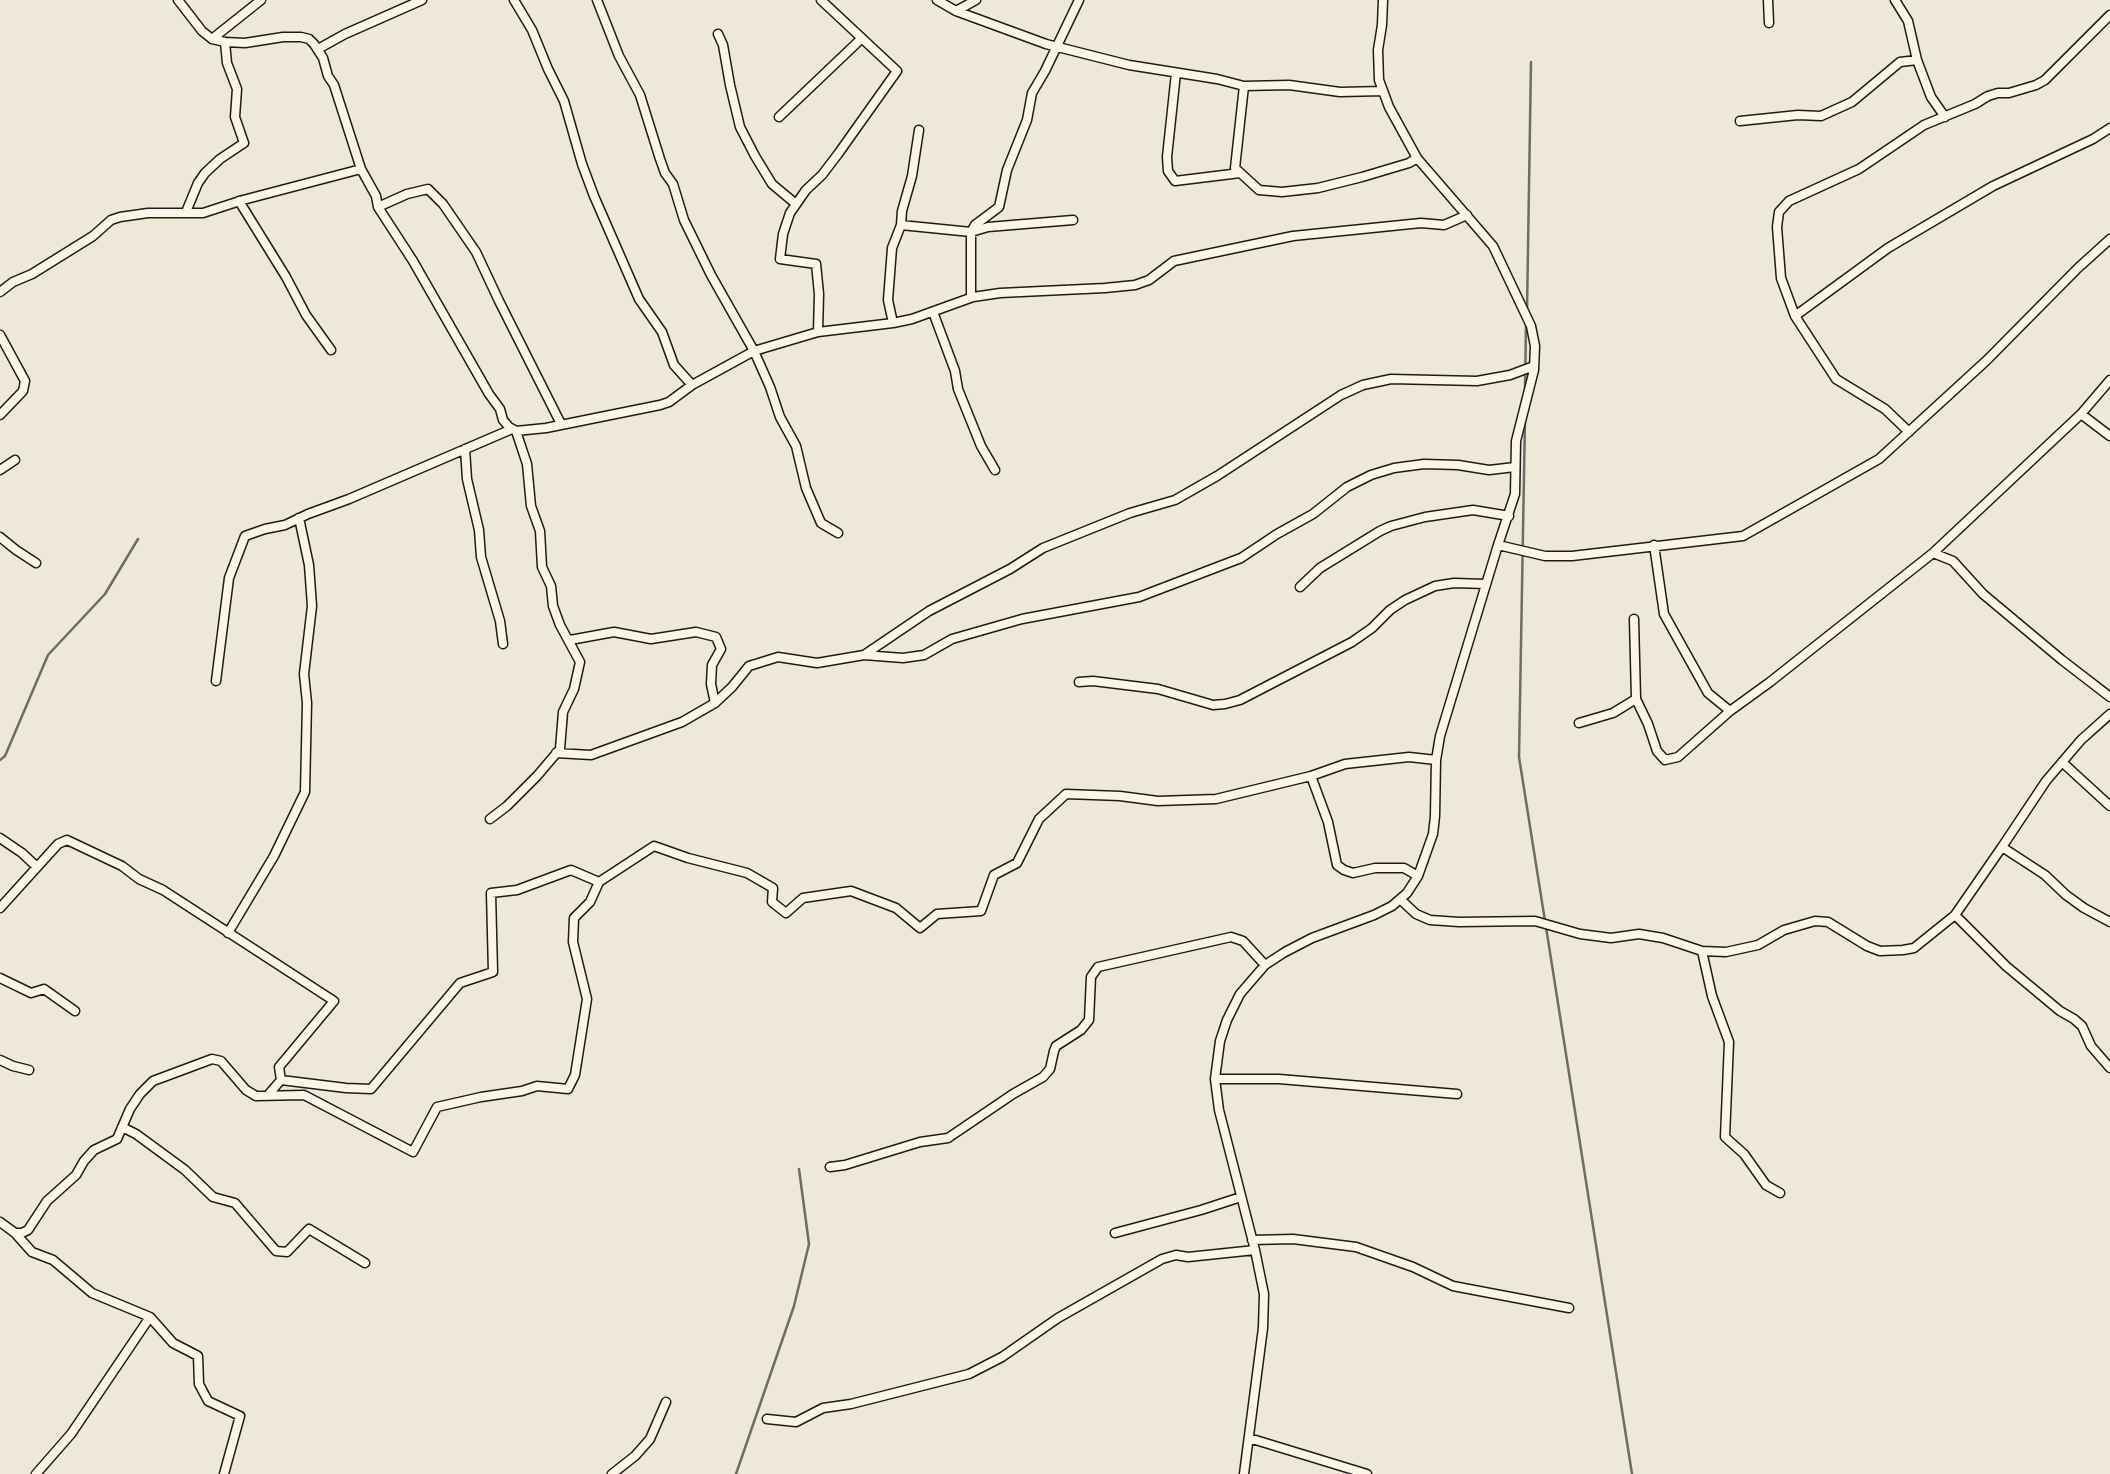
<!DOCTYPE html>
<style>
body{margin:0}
canvas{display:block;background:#eee8d9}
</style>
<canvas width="2110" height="1474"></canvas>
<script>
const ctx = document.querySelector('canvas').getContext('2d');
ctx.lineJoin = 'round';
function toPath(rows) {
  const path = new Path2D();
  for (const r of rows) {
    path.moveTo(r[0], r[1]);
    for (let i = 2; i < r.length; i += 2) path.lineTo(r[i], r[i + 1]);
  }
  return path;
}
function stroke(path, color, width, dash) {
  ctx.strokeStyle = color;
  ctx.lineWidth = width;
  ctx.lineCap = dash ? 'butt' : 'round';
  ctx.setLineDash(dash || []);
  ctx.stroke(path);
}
stroke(toPath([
 [1527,311,1531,62],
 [1525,391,1526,324],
 [1525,419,1519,757,1545,921],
 [0,760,5,756,48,655,105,594,138,539],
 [1546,927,1632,1474],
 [736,1474,794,1306,809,1244,799,1169]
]), '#6f6c67', 2.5);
const minor = toPath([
 [178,0,202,31,212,39,225,42,245,43,283,37,301,37,309,39,314,44,323,58,328,76,334,85,361,169,376,196,378,207,413,261,489,394,500,409,503,420,509,427,516,431,546,428,660,405,669,402,692,385,754,351,818,332,893,323,912,319,973,297,1000,293,1105,288,1135,285,1149,280,1174,261,1293,236,1421,223,1444,225,1467,215],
 [514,0,532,30,548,69,564,101,582,164,594,196,639,299,662,332,674,365,692,385],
 [597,0,619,56,640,95,660,159,665,173,673,184,684,220,711,275,754,351,770,387,780,417,796,446,806,488,821,523,838,533],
 [937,0,956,11,1046,44,1129,65,1217,79,1244,86,1289,85,1340,92,1383,91],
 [1768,0,1769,23],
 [1895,0,1908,21,1917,60,1931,97,1945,117],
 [956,11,976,0],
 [718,34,723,45,730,85,740,127,755,156,772,184,796,204],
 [212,39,261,0],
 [318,49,345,34,422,0],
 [1176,73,1167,157,1168,171,1175,181,1240,173],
 [1244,86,1235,168,1259,190,1282,192,1318,188,1362,177,1409,163,1417,158],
 [779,117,861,39],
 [1740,121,1798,115,1821,116,1852,102,1900,62,1917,60],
 [239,201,286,277,306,315,331,350],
 [378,207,407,194,428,189,443,204,476,252,499,301,561,424],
 [186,212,198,183,205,173,220,159,244,143,235,117,237,89,227,63,225,42],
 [901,225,971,232,988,227,1073,220],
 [0,292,13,282,32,274,93,236,111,220,120,217,148,213,203,213,243,200,361,169],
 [971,297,971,232,975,225,999,207,1007,170,1027,120,1032,93,1045,71,1079,0],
 [933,312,955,371,958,389,981,446,995,470],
 [1795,316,1888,248,1993,186,2093,139,2110,128],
 [893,323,888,300,892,248,901,225,902,211,912,176,919,130],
 [818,332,819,294,816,264,780,259,783,234,790,213,806,190,822,175,838,154,897,71,821,0],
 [0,335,25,381,23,391,0,415],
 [2081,414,2110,436],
 [1909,432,1885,409,1836,379,1795,316,1781,278,1777,227,1779,212,1789,201,1859,169,1924,125,1975,104,1988,96,1998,93,2009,93,2036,85,2045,80,2110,15],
 [465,449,467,479,479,530,481,557,500,621,503,644],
 [0,470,15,460],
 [0,537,16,550,36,563],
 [1498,545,1545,556,1572,556,1743,536,1879,459,1987,360,2078,268,2110,239],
 [1654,545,1664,614,1708,693,1730,711],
 [1933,553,1953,561,1983,594,2062,660,2110,697],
 [1300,587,1320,568,1380,531,1391,526,1425,517,1473,510,1509,516],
 [570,640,614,632,651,639,696,632,716,637,721,649,712,665,711,684,715,703],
 [864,655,929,611,1010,569,1043,548,1130,513,1175,500,1217,476,1341,395,1363,385,1391,379,1477,381,1510,375,1534,366],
 [216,681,229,578,245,536,265,529,285,525,308,514,349,499,512,429],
 [1079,682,1093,681,1158,689,1213,705,1225,704,1240,700,1352,642,1372,628,1390,610,1405,600,1435,586,1454,583,1486,584],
 [1636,699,1648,724,1657,751,1665,760,1678,757,1730,711,1770,682,1933,553,2081,414,2110,380],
 [1579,723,1613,713,1636,699,1634,619],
 [556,753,591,755,682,722,715,703,732,687,749,666,778,657,817,663,864,655,903,658,924,655,952,639,1022,619,1139,597,1241,558,1277,534,1313,514,1347,487,1371,475,1394,468,1424,464,1458,465,1489,470,1515,467],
 [2062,762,2110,806],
 [1311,776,1328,822,1337,865,1344,870,1353,873,1375,868,1404,868,1418,876],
 [490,819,507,806,537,776,560,749,563,712,574,689,580,662,560,625,553,606,551,586,542,567,540,531,531,506,527,464,516,431],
 [0,838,22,853,37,867],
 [2002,847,2046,781,2081,740,2110,714],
 [1400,899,1416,914,1430,920,1459,922,1535,921,1580,934,1611,938,1639,934,1663,938,1702,951,1726,952,1758,945,1784,930,1815,921,1828,922,1867,946,1880,951,1903,950,1914,948,1955,915,2002,847,2045,875,2066,895,2084,908,2110,922],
 [0,908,58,844,67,840,122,866,139,879,163,890,334,1001,279,1067,281,1080],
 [1955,915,2006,966,2060,1011,2074,1019,2082,1026,2091,1046,2110,1068],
 [228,933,274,856,305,792,307,703,304,674,312,606,309,565,299,518],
 [1702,951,1712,996,1729,1042,1725,1137,1744,1154,1766,1185,1780,1193],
 [0,978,31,993,44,989,75,1011],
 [0,1060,13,1066,29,1070],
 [1215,1079,1279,1079,1457,1094],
 [268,1095,281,1080,346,1088,371,1089,460,983,493,972,491,893,517,890,571,870,599,882,654,846,688,858,747,873,773,888,772,902,786,913,803,898,851,891,896,908,920,928,937,914,981,911,994,875,1017,863,1039,819,1066,794,1120,796,1158,801,1216,799,1311,776,1345,764,1409,757,1436,760],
 [122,1127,136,1134,185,1170,213,1197,235,1203,276,1251,287,1252,309,1229,365,1263],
 [830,1167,845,1165,920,1142,948,1138,1013,1094,1043,1077,1050,1069,1054,1051,1056,1046,1081,1030,1089,1020,1091,977,1098,967,1231,937,1243,941,1265,965],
 [0,1222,15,1233,22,1233,28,1230,47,1201,76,1175,84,1161,94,1150,117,1139,130,1109,140,1094,153,1081,212,1059,221,1061,246,1090,256,1096,304,1095,413,1152,437,1107,481,1097,522,1091,537,1086,568,1089,575,1075,587,999,573,942,574,918,590,902,599,882],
 [15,1233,32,1252,53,1260,92,1293,150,1317,173,1343,198,1356,199,1384,208,1401,240,1416,224,1474],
 [1115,1233,1201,1210,1241,1197],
 [1252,1240,1293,1239,1356,1247,1413,1267,1453,1286,1569,1308],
 [767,1419,796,1422,823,1408,851,1404,969,1374,1002,1357,1058,1318,1162,1259,1176,1255,1188,1257,1255,1250],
 [1249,1438,1367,1474],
 [36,1474,71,1434,150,1317],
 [612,1474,635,1456,650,1439,666,1402],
 [1244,1474,1263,1328,1264,1294,1255,1250,1219,1110,1215,1079,1220,1041,1227,1020,1240,994,1265,965,1285,952,1312,938,1374,915,1392,906,1407,893,1418,876,1433,834,1435,816,1436,760,1440,736,1498,545,1515,494,1516,441,1534,370,1535,346,1531,326,1493,246,1417,158,1389,107,1379,80,1378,50,1382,25,1383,0]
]);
stroke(minor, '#1c1c1c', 11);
stroke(minor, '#fcf5e5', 8);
</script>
